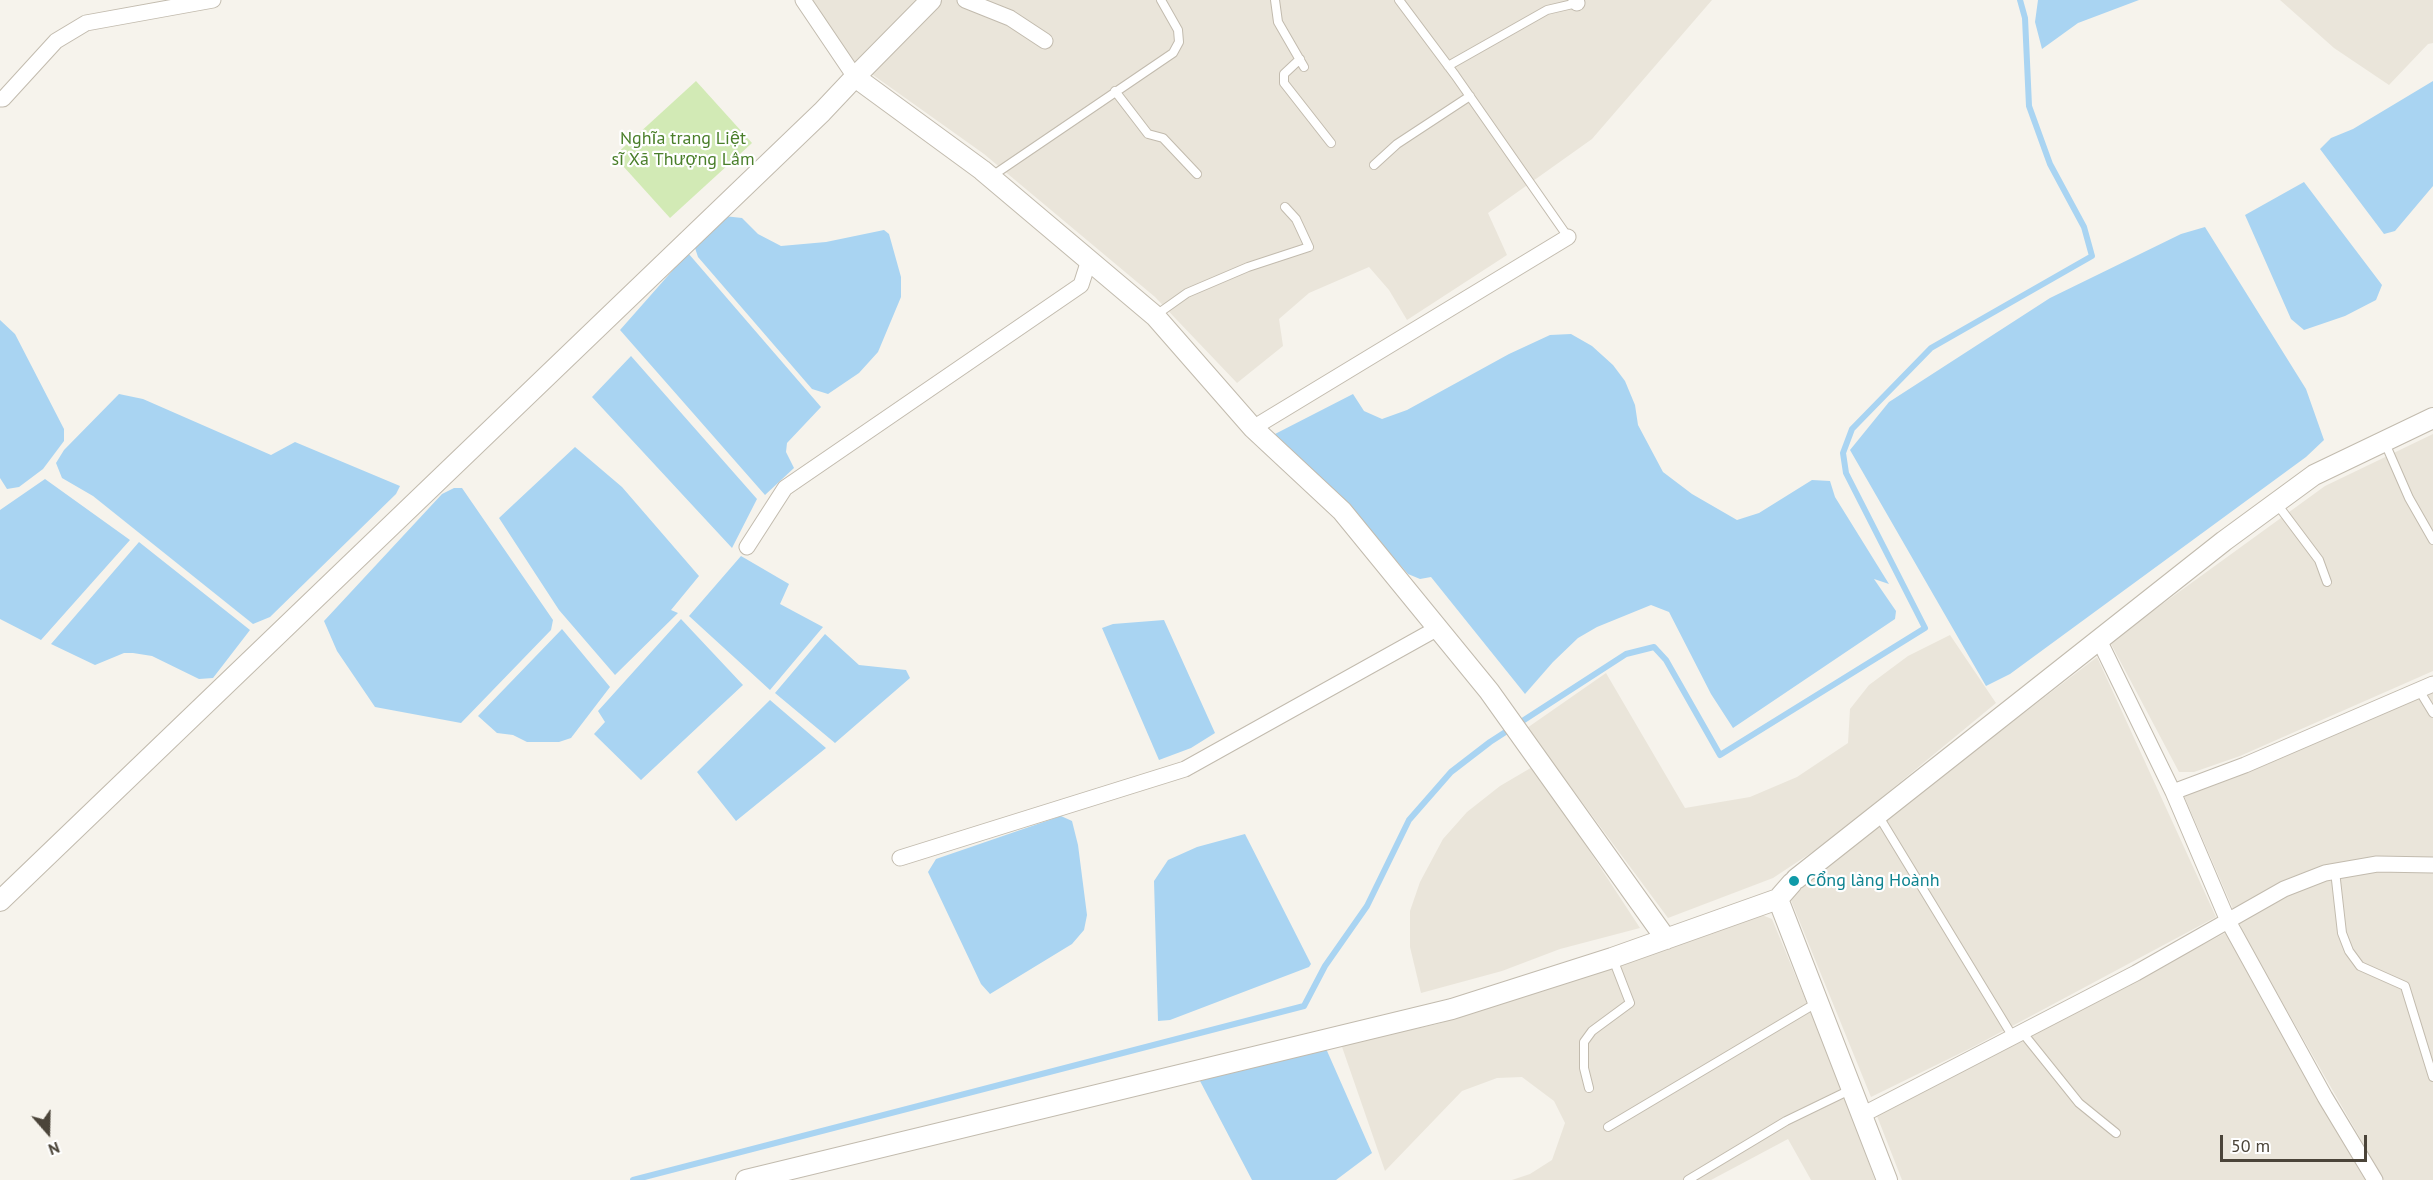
<!DOCTYPE html>
<meta charset="utf-8">
<style>
body{margin:0}
#map{position:relative;width:2433px;height:1180px;overflow:hidden;background:#f6f3ec;font-family:"PT Sans",sans-serif}
canvas{display:block}
.north{position:absolute;left:18px;top:1102px;width:60px;height:60px;-webkit-text-stroke:4px #fff;paint-order:stroke;rotate:160deg;font-size:16px;font-weight:700;line-height:24px;text-align:center;color:#4b4439}
.north::after{content:'';display:block;margin:auto;width:21px;height:27px;background:#4b4439;clip-path:polygon(50% 0,100% 100%,50% 72%,0 100%)}
.scale{position:absolute;left:2220px;top:1135px;width:147px;height:27px;box-sizing:border-box;border:3px solid #4b4439;border-top:0;padding-left:8px;font-size:18px;line-height:21px;white-space:nowrap;color:#4b4439;-webkit-text-stroke:4px #fff;paint-order:stroke}
</style>
<div id="map">
<canvas width="2433" height="1180"></canvas>
<div class="north">N</div>
<div class="scale">50 m</div>
</div>
<script>
const ctx = document.querySelector('canvas').getContext('2d');
ctx.lineJoin = 'round';
function fillPath(path, color) {
  ctx.fillStyle = color;
  ctx.fill(path, 'evenodd');
}
function toPath(rows) {
  const path = new Path2D();
  for (const r of rows) {
    path.moveTo(r[0], r[1]);
    for (let i = 2; i < r.length; i += 2) path.lineTo(r[i], r[i + 1]);
  }
  return path;
}
function stroke(path, color, width, dash) {
  ctx.strokeStyle = color;
  ctx.lineWidth = width;
  ctx.lineCap = dash ? 'butt' : 'round';
  ctx.setLineDash(dash || []);
  ctx.stroke(path);
}
function drawText(font, color, halo, rows, align = 'center') {
  ctx.font = font + ' "PT Sans",sans-serif';
  ctx.lineWidth = 4.5;
  ctx.setLineDash([]);
  ctx.textBaseline = 'middle';
  ctx.strokeStyle = halo;
  ctx.fillStyle = color;
  for (const [text, x, y, turn = 0] of rows) {
    ctx.save();
    ctx.translate(x, y);
    ctx.rotate((+turn || 0) * Math.PI / 180);
    ctx.textAlign = isNaN(turn) ? turn : align;
    if (halo) ctx.strokeText(text, 0, 0);
    ctx.fillText(text, 0, 0);
    ctx.restore();
  }
}
fillPath(toPath([
 [808,0,1712,0,1592,139,1488,213,1507,255,1407,320,1389,290,1369,267,1309,293,1279,319,1283,346,1237,383,1155,297,984,154,852,60],
 [2280,0,2433,0,2433,43,2428,44,2389,85,2334,48],
 [2433,434,2433,671,2240,756,2194,772,2179,772,2110,642,2325,486],
 [1950,635,1996,703,1829,841,1773,878,1668,918,1527,728,1606,673,1685,808,1750,797,1797,777,1848,743,1850,709,1869,685,1908,656],
 [2097,657,2216,917,1973,1047,1871,1097,1790,898,1857,841],
 [2433,690,2433,1180,2384,1180,2246,939,2184,796],
 [1534,766,1640,928,1560,949,1502,971,1421,993,1410,947,1410,911,1420,882,1443,839,1467,812,1500,786],
 [1757,913,1772,919,1842,1088,1875,1180,1811,1180,1788,1139,1711,1180,1512,1180,1530,1174,1552,1160,1565,1123,1554,1101,1522,1077,1497,1078,1462,1091,1385,1171,1341,1044,1438,1024],
 [2227,932,2370,1180,1902,1180,1877,1116]
]), '#eae5da');
fillPath(toPath([
 [696,81,752,143,670,218,614,156]
]), '#d2eab5');
fillPath(toPath([
 [2038,0,2139,0,2078,23,2042,49,2035,22],
 [2433,81,2433,186,2395,231,2384,234,2320,149,2331,138,2353,129],
 [2304,182,2382,285,2376,300,2345,316,2304,330,2291,319,2245,215],
 [724,216,742,218,758,234,781,246,826,242,884,230,889,234,901,277,901,297,878,352,859,373,828,394,812,389,698,257,694,245],
 [2205,227,2306,389,2324,440,2306,457,2010,674,1986,686,1850,450,1889,402,2050,298,2181,234],
 [688,253,821,407,787,443,786,452,794,468,765,495,620,330],
 [0,320,15,334,64,429,64,441,43,469,19,487,7,489,0,478],
 [1571,334,1592,346,1613,365,1625,381,1635,405,1638,425,1663,472,1692,494,1737,520,1759,513,1812,480,1830,481,1835,497,1889,584,1874,579,1896,611,1895,619,1733,728,1711,694,1669,612,1651,605,1597,627,1578,638,1553,662,1525,694,1431,577,1420,579,1408,574,1332,488,1275,434,1353,394,1364,411,1382,419,1407,410,1509,354,1550,335],
 [631,356,757,499,732,548,592,397],
 [119,394,143,399,271,455,295,442,400,486,396,494,270,617,253,624,93,496,62,478,56,463,64,450],
 [575,447,622,487,699,576,671,610,678,613,615,675,559,610,499,518],
 [45,479,130,540,41,640,0,619,0,510],
 [454,488,462,488,553,620,551,630,461,723,375,707,337,651,324,621,442,494],
 [139,542,250,630,213,678,199,679,152,656,133,653,124,653,95,665,51,644],
 [741,556,789,584,780,604,823,627,770,690,689,616],
 [681,619,743,685,641,780,594,734,605,722,598,711],
 [1164,620,1215,733,1191,748,1159,760,1102,628,1113,624],
 [562,629,610,687,571,738,559,742,527,742,513,735,497,733,478,716],
 [825,634,859,665,906,670,910,678,835,743,775,693],
 [770,700,826,748,736,821,697,772],
 [1061,816,1072,821,1078,845,1087,915,1084,930,1072,944,990,994,981,984,928,872,936,859],
 [1245,834,1311,964,1309,967,1170,1020,1158,1021,1154,881,1168,860,1197,847],
 [1324,1044,1372,1153,1336,1180,1252,1180,1200,1081]
]), '#a9d4f2');
stroke(toPath([
 [633,1180,1304,1006,1325,966,1367,906,1409,820,1451,772,1490,742,1626,654,1654,647,1666,660,1720,755,1925,628,1846,473,1843,453,1852,429,1931,348,2092,256,2084,227,2050,164,2029,106,2025,18,2020,0]
]), '#a9d4f2', 6);
const service = toPath([
 [1275,0,1278,22,1304,67],
 [1399,0,1455,75,1568,237],
 [1300,59,1284,74,1284,83,1331,143],
 [1448,66,1547,10,1577,3],
 [1115,91,1148,134,1163,138,1197,174],
 [1374,165,1397,144,1470,96],
 [992,176,1173,53,1179,42,1178,30,1161,0],
 [1156,315,1187,293,1248,267,1309,247,1296,219,1285,207],
 [2385,443,2409,498,2433,540],
 [2277,504,2319,560,2327,582],
 [2419,690,2433,713],
 [1878,815,2013,1037],
 [2335,871,2342,933,2349,951,2360,966,2405,986,2433,1077],
 [2022,1032,2079,1103,2116,1133],
 [1589,1088,1584,1068,1584,1042,1592,1031,1630,1003,1613,959],
 [1608,1127,1818,1002],
 [1688,1180,1786,1121,1852,1089]
]);
const minor = toPath([
 [803,0,855,77],
 [965,0,1010,18,1045,41],
 [1576,0,1577,3],
 [0,99,3,99,56,41,86,23,213,0],
 [1253,428,1568,237],
 [747,547,785,488,1081,285,1089,260],
 [2099,640,2173,792,2228,921,2325,1097,2375,1180],
 [2173,792,2245,765,2433,684],
 [900,858,1185,769,1438,628],
 [1862,1115,2136,973,2284,889,2325,873,2377,864,2433,865]
]);
const tertiary = toPath([
 [931,0,855,77,982,170,1155,316,1253,428,1342,511,1489,691,1666,939],
 [1796,879,2224,541,2314,475,2433,418],
 [1778,899,1887,1180],
 [0,901,822,112,855,77],
 [746,1180,1452,1009,1612,958,1778,899,1792,883]
]);
stroke(service, '#c2bbae', 10);
stroke(minor, '#c2bbae', 17);
stroke(tertiary, '#c2bbae', 22);
stroke(service, '#fff', 8);
stroke(minor, '#fff', 15);
stroke(tertiary, '#fff', 20);
for (const [x, y, r, color] of [
 [1794,881,6,"#0f9aa8"]
]) {
  const dot = new Path2D();
  dot.arc(x, y, r, 0, 2 * Math.PI);
  ctx.fillStyle = color;
  ctx.fill(dot);
  stroke(dot, '#fff', 2);
}
drawText('18px', '#4a7f2a', '#fff', [
 ["Nghĩa trang Liệt",683,139],
 ["sĩ Xã Thượng Lâm",683,160]
]);
drawText('18px', '#0d838f', '#fff', [
 ["Cổng làng Hoành",1806,881]
], 'left');
</script>
